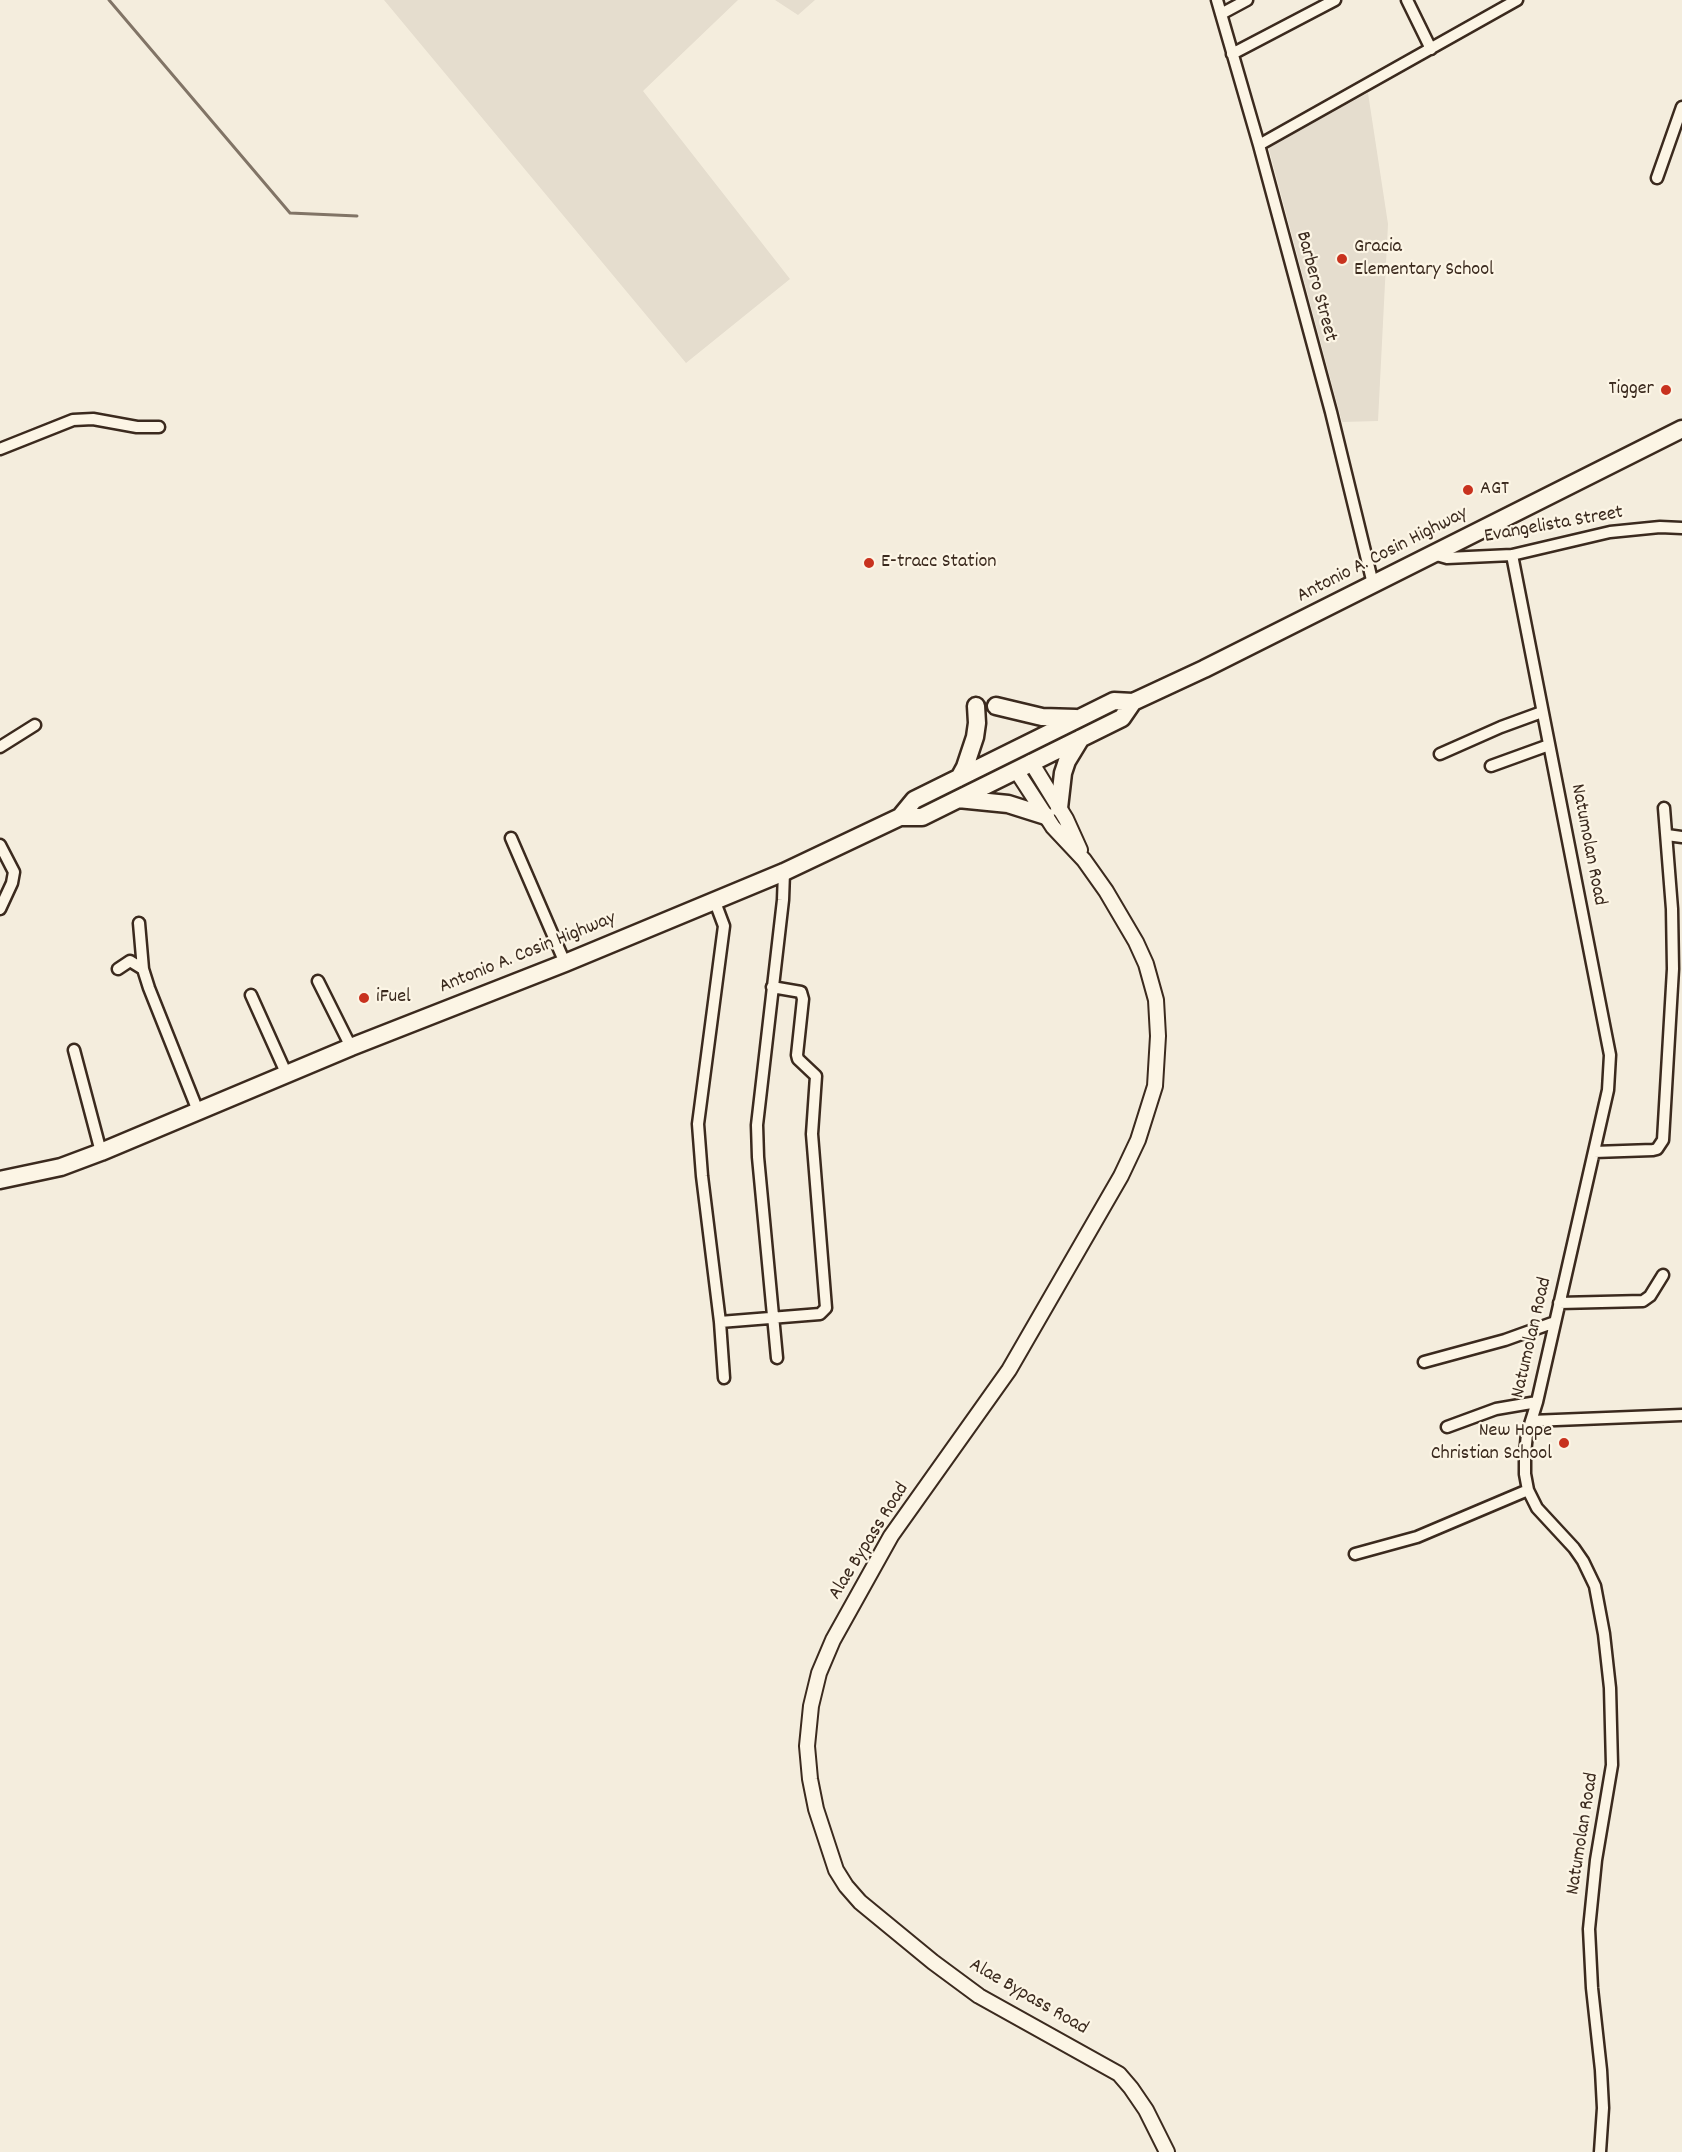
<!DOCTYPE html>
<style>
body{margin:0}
canvas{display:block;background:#f4eddd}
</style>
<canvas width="1682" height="2152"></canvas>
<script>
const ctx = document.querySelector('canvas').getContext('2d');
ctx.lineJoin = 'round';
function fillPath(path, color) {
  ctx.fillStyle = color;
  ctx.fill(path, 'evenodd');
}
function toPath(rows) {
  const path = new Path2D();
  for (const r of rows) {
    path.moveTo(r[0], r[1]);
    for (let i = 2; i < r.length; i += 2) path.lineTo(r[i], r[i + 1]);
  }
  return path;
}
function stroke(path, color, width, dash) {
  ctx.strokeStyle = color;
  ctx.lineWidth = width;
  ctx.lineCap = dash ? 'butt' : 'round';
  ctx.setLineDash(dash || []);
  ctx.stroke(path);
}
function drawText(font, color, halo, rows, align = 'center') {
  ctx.font = font + ' Dekko,sans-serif';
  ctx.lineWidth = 4.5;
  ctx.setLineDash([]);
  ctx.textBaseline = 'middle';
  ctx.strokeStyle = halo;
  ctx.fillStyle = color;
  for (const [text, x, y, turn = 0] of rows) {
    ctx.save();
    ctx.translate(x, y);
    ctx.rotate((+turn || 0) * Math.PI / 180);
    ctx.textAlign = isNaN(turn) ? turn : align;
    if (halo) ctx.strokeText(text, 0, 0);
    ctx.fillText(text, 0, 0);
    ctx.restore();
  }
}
fillPath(toPath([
 [384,0,738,0,643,91,790,279,686,363],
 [775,0,815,0,798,15],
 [1368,93,1388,224,1378,421,1342,422,1268,146]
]), '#e5ddce');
stroke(toPath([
 [109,0,290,213,357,216]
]), '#817466', 3);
const minor = toPath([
 [1217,0,1259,145,1331,412,1373,584],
 [1407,0,1431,49],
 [1221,14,1247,0],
 [1232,54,1335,0],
 [1259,145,1517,0],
 [1657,178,1682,107],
 [0,449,73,420,93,419,137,427,159,427],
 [1433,554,1447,558,1512,555,1610,532,1660,527,1682,528],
 [1512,555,1610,1055,1608,1090,1537,1402,1527,1434,1525,1454,1525,1474,1528,1490,1537,1508,1574,1548,1583,1561,1595,1586,1604,1634,1610,1688,1612,1765,1596,1860,1589,1929,1592,1988,1601,2070,1603,2108,1600,2152],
 [0,747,35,725],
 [1440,754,1501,727,1542,712],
 [1491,766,1549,745],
 [1667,835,1682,837],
 [511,838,565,963],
 [0,845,14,872,12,883,0,909],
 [715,902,724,926,698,1124,702,1176,720,1322,724,1378],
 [139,923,143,969,149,988,198,1111],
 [118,969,130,961,143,969],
 [318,981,351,1047],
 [251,995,287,1075],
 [74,1050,101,1152],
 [1594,1152,1653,1150,1657,1149,1663,1140,1673,969,1672,909,1664,808],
 [1559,1303,1643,1301,1650,1296,1663,1275],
 [720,1322,820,1314,826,1308,812,1134,816,1076,798,1059,797,1055,803,999,801,992,772,987],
 [777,1358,758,1157,757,1125,783,900,784,872],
 [1424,1362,1505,1340,1555,1322],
 [1531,1421,1682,1415],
 [1447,1427,1496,1409,1537,1402],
 [1355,1554,1417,1537,1528,1490]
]);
const major = toPath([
 [1031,762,1066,819,1080,850],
 [1016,770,1053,827,1084,860,1106,891,1136,942,1146,964,1156,1000,1158,1036,1155,1086,1138,1140,1121,1176,1009,1370,891,1536,833,1640,819,1673,811,1706,807,1746,810,1779,816,1809,836,1870,846,1886,860,1902,933,1962,979,1996,1119,2074,1131,2088,1146,2110,1167,2152]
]);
const highway = toPath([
 [996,706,1042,717,1076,718],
 [959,778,965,767,975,737,977,723,976,706],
 [958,799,1008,804,1046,816],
 [1059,808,1063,773,1067,761,1081,738],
 [900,817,922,817,1122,718,1133,702],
 [0,1180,61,1167,101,1152,351,1047,565,963,784,872,900,817,914,800,1114,701,1133,702,1204,669,1682,429]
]);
stroke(minor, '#3b2a1e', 15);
stroke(major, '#3b2a1e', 18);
stroke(highway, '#3b2a1e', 21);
stroke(minor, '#fcf5e5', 10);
stroke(major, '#fcf5e5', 14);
stroke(highway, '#fcf5e5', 16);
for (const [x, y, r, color] of [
 [1342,259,6,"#c8321e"],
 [1666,390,6,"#c8321e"],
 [1468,490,6,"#c8321e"],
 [869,563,6,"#c8321e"],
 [364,998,6,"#c8321e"],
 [1564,1443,6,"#c8321e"]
]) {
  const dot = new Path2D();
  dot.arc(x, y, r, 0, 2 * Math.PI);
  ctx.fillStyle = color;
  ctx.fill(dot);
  stroke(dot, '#fcf5e5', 2);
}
drawText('20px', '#3b2a1e', '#fcf5e5', [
 ["Gracia",1354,248],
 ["Elementary School",1354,271],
 ["Tigger",1654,390,"right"],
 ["AGT",1480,490],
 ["E-tracc Station",881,563],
 ["iFuel",376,998],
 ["New Hope",1552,1432,"right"],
 ["Christian School",1552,1455,"right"]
], 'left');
drawText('20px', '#3b2a1e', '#fcf5e5', [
 ["Barbero Street",1315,287,75],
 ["Evangelista Street",1554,526,-10],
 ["Antonio A. Cosin Highway",1383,556,-27],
 ["Natumolan Road",1587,845,79],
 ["Antonio A. Cosin Highway",528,954,-22],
 ["Natumolan Road",1533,1338,-77],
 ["Alae Bypass Road",870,1542,-58],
 ["Natumolan Road",1584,1834,-81],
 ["Alae Bypass Road",1028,1998,30]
]);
</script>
